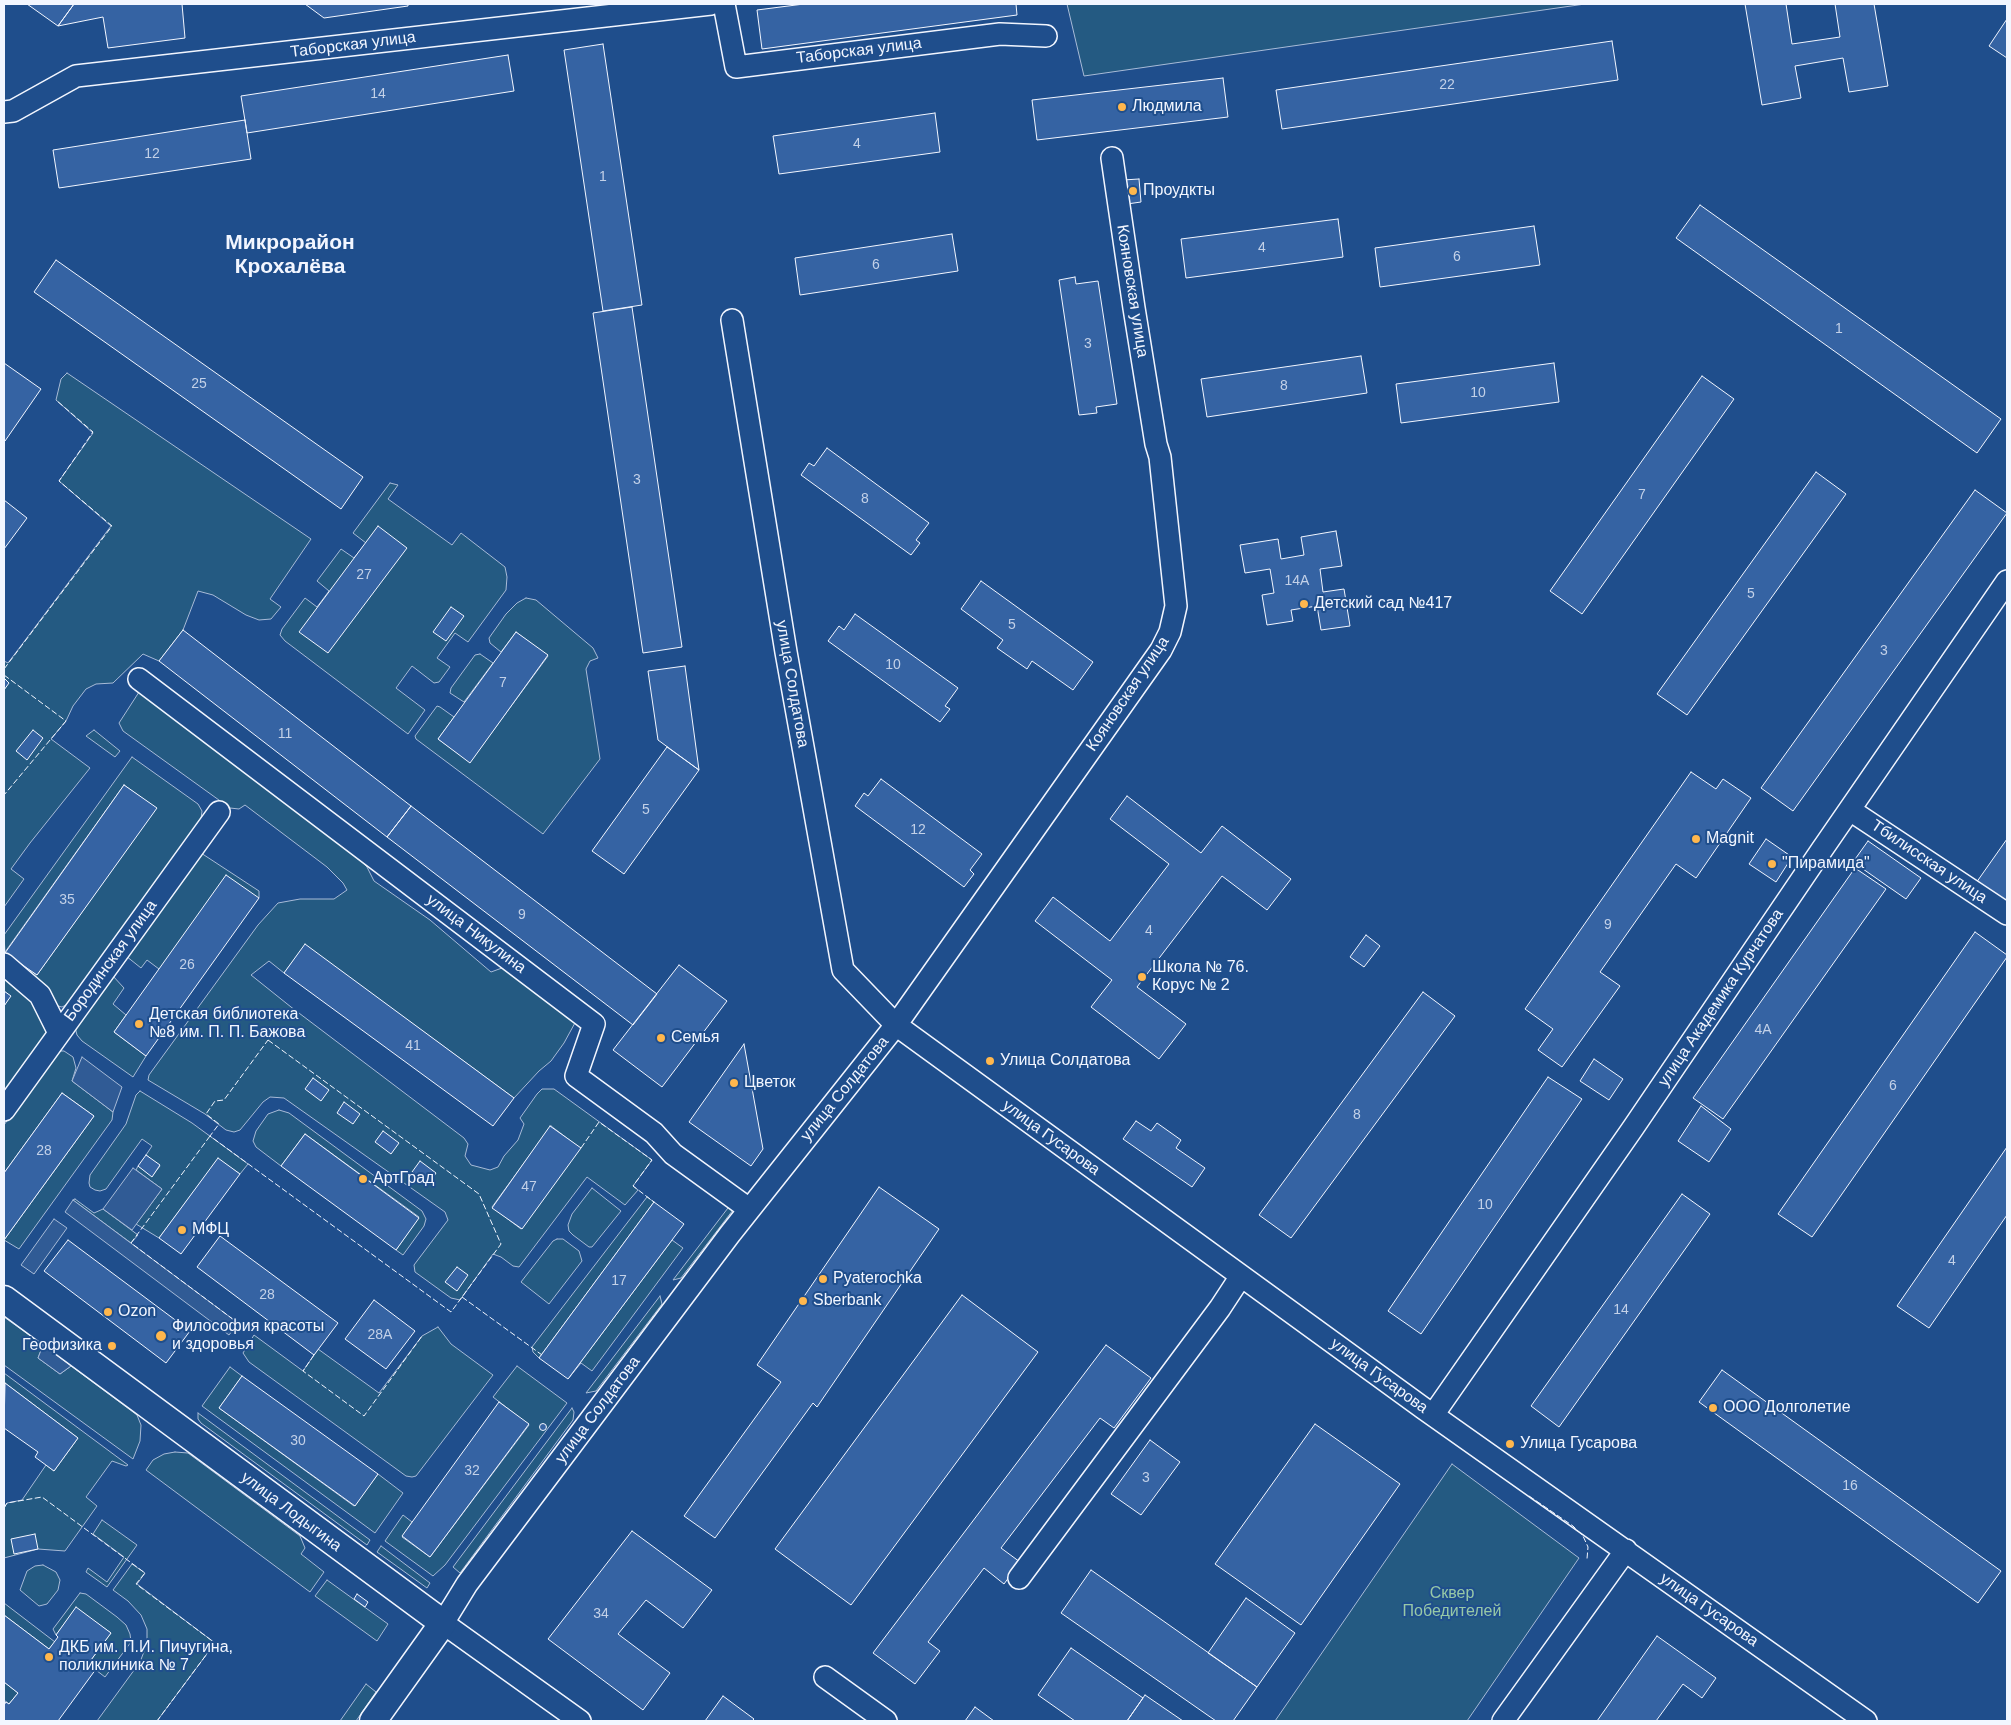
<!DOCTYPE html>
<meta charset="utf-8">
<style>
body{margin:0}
#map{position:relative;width:2011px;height:1725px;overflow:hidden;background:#1f4e8c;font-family:Helvetica,sans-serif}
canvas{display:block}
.frame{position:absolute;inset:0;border:5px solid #f2f6ff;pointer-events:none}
</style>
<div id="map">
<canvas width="2011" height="1725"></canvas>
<div class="frame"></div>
</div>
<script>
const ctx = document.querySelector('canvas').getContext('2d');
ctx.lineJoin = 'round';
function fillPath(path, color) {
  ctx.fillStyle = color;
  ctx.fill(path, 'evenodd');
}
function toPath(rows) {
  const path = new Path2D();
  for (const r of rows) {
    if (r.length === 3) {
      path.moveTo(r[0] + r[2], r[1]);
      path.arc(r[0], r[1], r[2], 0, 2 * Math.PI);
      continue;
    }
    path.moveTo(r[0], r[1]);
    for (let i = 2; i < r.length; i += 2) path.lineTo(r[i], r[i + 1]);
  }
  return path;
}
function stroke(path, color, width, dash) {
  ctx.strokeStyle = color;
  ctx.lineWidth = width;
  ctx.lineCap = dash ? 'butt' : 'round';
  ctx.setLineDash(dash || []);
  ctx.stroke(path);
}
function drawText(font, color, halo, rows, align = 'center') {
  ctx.font = font + ' Helvetica,sans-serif';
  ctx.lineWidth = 4;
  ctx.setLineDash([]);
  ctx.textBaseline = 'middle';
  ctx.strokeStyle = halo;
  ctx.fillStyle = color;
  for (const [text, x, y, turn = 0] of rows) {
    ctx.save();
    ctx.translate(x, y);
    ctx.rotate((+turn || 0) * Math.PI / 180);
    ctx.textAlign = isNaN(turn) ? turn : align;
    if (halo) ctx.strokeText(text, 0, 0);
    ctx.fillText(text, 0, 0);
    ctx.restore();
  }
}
const green = toPath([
 [1067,4,1585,4,1084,76,1067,4],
 [67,373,311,539,270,599,281,607,271,619,259,620,246,615,213,595,198,591,183,630,159,661,143,654,113,683,96,684,86,689,73,706,66,721,51,739,90,768,30,843,11,869,24,879,4,907,4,661,8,663,111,526,59,481,93,433,56,400,61,379,67,373],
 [390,483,398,485,388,499,452,545,461,533,505,567,507,577,506,590,468,642,455,633,437,658,450,667,439,682,434,683,412,666,396,688,425,710,408,734,285,641,280,635,282,629,305,598,317,607,329,591,317,581,341,549,354,558,366,543,353,533,390,483],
 [526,598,536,600,593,648,598,658,590,661,586,669,600,759,543,834,416,739,415,736,437,706,440,707,454,717,438,739,470,762,548,656,516,632,501,652,490,643,489,638,506,614,517,603,526,598],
 [480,654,493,663,464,702,450,693,451,688,475,655,480,654],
 [141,689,319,825,334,841,349,849,367,867,374,881,430,920,491,972,502,968,514,971,576,1021,564,1043,551,1061,539,1071,514,1098,305,945,284,973,269,961,251,975,291,1007,464,1138,468,1144,465,1156,471,1165,490,1170,498,1167,504,1156,518,1140,524,1124,520,1118,537,1094,542,1089,554,1089,652,1160,633,1186,638,1190,625,1205,587,1177,519,1267,513,1266,501,1257,493,1254,460,1300,451,1298,415,1272,414,1265,448,1220,445,1212,284,1098,270,1097,263,1102,240,1130,234,1132,226,1130,205,1114,148,1080,149,1075,258,925,278,903,300,899,334,899,347,890,343,883,327,867,245,805,239,809,230,808,123,731,119,723,141,689],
 [551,1126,580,1148,521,1229,492,1207,551,1126],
 [94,730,120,751,115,757,86,736,94,730],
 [132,757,198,804,202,811,201,819,68,1004,62,1007,58,1006,47,993,5,953,4,935,132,757],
 [124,785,156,808,37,975,5,952,124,785],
 [201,853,259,891,259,898,159,969,147,960,141,968,126,956,201,853],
 [112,975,124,988,113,1004,126,1015,114,1032,146,1056,133,1077,82,1041,77,1035,75,1027,112,975],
 [4,978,33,999,47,1028,45,1036,4,1094,4,1006,10,996,4,991,4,978],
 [57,1051,64,1051,73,1057,76,1068,72,1081,113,1112,112,1120,19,1249,4,1240,94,1116,62,1093,4,1173,4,1125,57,1051],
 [140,1091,192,1123,248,1164,240,1174,218,1159,159,1238,136,1224,162,1189,136,1170,138,1166,152,1176,160,1166,146,1155,152,1146,142,1139,106,1189,100,1191,95,1190,90,1187,89,1183,90,1175,126,1124,136,1095,140,1091],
 [279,1110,289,1113,422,1211,426,1219,424,1226,403,1255,396,1250,419,1217,305,1134,281,1166,256,1147,253,1141,256,1131,268,1114,279,1110],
 [592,1188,621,1211,592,1247,589,1247,573,1235,569,1231,568,1225,572,1214,592,1188],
 [647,1197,654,1202,539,1358,533,1352,532,1347,647,1197],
 [75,1199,94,1213,103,1209,138,1235,131,1243,73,1200,75,1199],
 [731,1204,736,1206,681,1278,673,1280,731,1204],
 [557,1239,563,1239,579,1251,582,1261,549,1304,521,1282,553,1241,557,1239],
 [672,1240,683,1248,592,1371,581,1363,568,1379,672,1240],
 [660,1296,662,1304,596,1391,586,1393,660,1296],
 [4,1317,43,1345,38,1358,60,1374,71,1366,137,1415,141,1425,140,1441,133,1459,4,1365,4,1317],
 [438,1327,451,1344,493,1375,416,1476,412,1477,406,1476,249,1362,243,1353,254,1335,303,1371,318,1349,379,1393,422,1336,438,1327],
 [517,1366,567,1403,445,1565,433,1576,385,1541,403,1515,412,1522,402,1537,430,1557,529,1425,493,1397,517,1366],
 [230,1367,242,1376,219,1408,354,1506,378,1474,403,1493,375,1533,202,1406,230,1367],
 [4,1373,128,1465,126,1466,112,1461,86,1497,97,1506,65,1551,38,1549,4,1558,4,1508,7,1503,22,1500,46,1465,54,1471,78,1438,5,1383,4,1384,4,1373],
 [572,1408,574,1412,573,1420,460,1573,453,1567,572,1408],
 [198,1413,370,1540,367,1545,201,1423,198,1419,198,1413],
 [175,1452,188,1453,300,1536,305,1548,301,1554,324,1572,310,1592,146,1470,153,1460,164,1454,175,1452],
 [1452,1464,1579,1558,1467,1721,1275,1721,1452,1464],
 [102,1520,137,1545,107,1587,86,1572,88,1568,107,1582,124,1557,93,1534,102,1520],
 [381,1546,430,1583,427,1588,377,1552,381,1546],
 [132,1564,145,1573,137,1584,215,1643,157,1721,97,1721,140,1662,147,1644,147,1629,141,1615,128,1601,113,1590,132,1564],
 [43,1565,56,1572,60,1580,58,1590,47,1604,39,1606,20,1590,27,1571,35,1566,43,1565],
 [327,1580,388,1624,377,1641,315,1596,327,1580],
 [80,1593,86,1594,117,1617,126,1625,130,1634,131,1642,105,1677,88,1664,111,1633,76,1608,56,1635,53,1629,80,1593],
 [4,1603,55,1642,49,1649,4,1615,4,1603],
 [4,1682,18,1693,9,1704,4,1700,4,1682],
 [366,1684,376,1692,356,1721,340,1721,366,1684]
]);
fillPath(green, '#245a82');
stroke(green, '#a8bbd7', 1);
const parking = toPath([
 [82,1057,122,1087,113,1112,72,1081,82,1057],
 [133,1168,162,1189,132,1230,103,1209,133,1168],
 [73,1200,238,1323,229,1335,65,1212,73,1200],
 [54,1219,67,1228,34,1274,21,1265,54,1219],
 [43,1345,71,1366,60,1374,38,1358,43,1345]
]);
fillPath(parking, '#305b95');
stroke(parking, '#a8bbd7', 1);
const building = toPath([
 [27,4,74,4,58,26,27,4],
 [74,4,182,4,185,38,108,48,103,17,58,26,74,4],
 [305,4,408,4,408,6,324,18,305,4],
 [804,4,1016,4,1017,15,762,49,757,10,804,4],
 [1745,4,1786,4,1792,44,1840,37,1835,4,1874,4,1888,86,1849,92,1843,58,1795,66,1801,98,1762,105,1745,4],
 [2007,19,2007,58,1989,46,2007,19],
 [1612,41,1618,80,1282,129,1276,90,1612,41],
 [603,44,642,305,603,311,564,50,603,44],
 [508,55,514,91,247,133,241,96,508,55],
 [1223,78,1228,117,1037,140,1032,100,1223,78],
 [935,113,940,152,779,174,773,136,935,113],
 [245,120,251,159,59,188,53,150,245,120],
 [1139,179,1141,202,1127,204,1123,180,1139,179],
 [1700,205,2001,419,1977,453,1676,238,1700,205],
 [1338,219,1343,257,1186,278,1181,239,1338,219],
 [1534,226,1540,265,1380,287,1375,248,1534,226],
 [952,234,958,271,800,295,795,258,952,234],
 [56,260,363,477,341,509,34,292,56,260],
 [1075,277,1076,284,1098,281,1117,404,1096,407,1097,413,1079,415,1059,280,1075,277],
 [632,307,682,647,643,653,593,313,632,307],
 [1361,356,1367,393,1207,417,1201,379,1361,356],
 [4,363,41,389,5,441,4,440,4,363],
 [1554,363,1559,402,1401,423,1396,384,1554,363],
 [1702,376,1734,399,1582,614,1550,591,1702,376],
 [827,448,929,523,916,540,920,543,911,555,801,475,809,463,814,466,827,448],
 [1816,472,1846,494,1687,715,1657,694,1816,472],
 [1975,490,2007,513,1793,811,1761,788,1975,490],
 [4,500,27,518,4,549,4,500],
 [378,526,407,548,328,653,299,632,378,526],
 [1336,531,1342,566,1320,569,1323,592,1344,589,1350,626,1321,630,1317,606,1291,610,1293,621,1267,625,1262,595,1274,593,1270,569,1245,573,1240,545,1278,539,1281,559,1304,555,1301,537,1336,531],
 [981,581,1093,662,1073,690,1032,661,1027,669,997,648,1003,640,961,609,981,581],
 [451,607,464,616,446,641,433,632,451,607],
 [855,614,958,688,945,706,950,709,940,722,828,641,839,626,844,630,855,614],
 [183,630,411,806,387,837,159,661,183,630],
 [516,632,548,655,470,763,438,739,516,632],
 [685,666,699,770,658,740,648,671,685,666],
 [4,678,9,683,4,690,4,678],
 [33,730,43,738,27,760,16,751,33,730],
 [667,747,699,770,624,874,592,851,667,747],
 [1691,772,1716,789,1723,779,1751,798,1696,878,1676,864,1600,972,1620,986,1562,1067,1538,1050,1553,1029,1525,1009,1691,772],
 [881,779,982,854,970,870,974,874,964,887,855,806,864,793,868,796,881,779],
 [124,785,157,808,37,975,5,953,124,785],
 [1127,796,1201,853,1222,826,1291,879,1267,910,1222,876,1137,987,1186,1024,1159,1059,1091,1007,1112,980,1035,921,1053,897,1110,941,1169,864,1110,819,1127,796],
 [411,806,657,994,633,1025,387,837,411,806],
 [1766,839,1792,857,1776,882,1749,864,1766,839],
 [2007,839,2007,903,1976,883,2007,839],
 [1868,841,1921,878,1906,899,1853,862,1868,841],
 [1855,868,1886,889,1723,1119,1693,1098,1855,868],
 [226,875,259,898,146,1056,114,1032,226,875],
 [1975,932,2007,955,2007,957,1812,1237,1778,1214,1975,932],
 [1366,935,1380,946,1364,967,1350,957,1366,935],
 [305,944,514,1098,493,1126,284,973,305,944],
 [679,965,727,1001,662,1087,613,1050,679,965],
 [4,991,11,996,4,1006,4,991],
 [1423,992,1455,1016,1291,1238,1259,1215,1423,992],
 [744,1044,763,1149,751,1166,689,1122,744,1044],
 [1594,1059,1623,1079,1609,1100,1580,1081,1594,1059],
 [1548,1077,1582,1099,1421,1334,1388,1311,1548,1077],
 [313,1078,329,1090,321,1101,305,1089,313,1078],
 [62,1093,94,1116,4,1240,4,1173,62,1093],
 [344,1102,360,1114,353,1124,337,1113,344,1102],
 [1701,1106,1731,1129,1709,1162,1678,1141,1701,1106],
 [1136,1121,1151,1131,1157,1123,1181,1140,1176,1148,1205,1168,1192,1187,1123,1139,1136,1121],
 [550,1126,581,1148,522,1229,492,1208,550,1126],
 [383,1131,399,1143,391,1154,375,1142,383,1131],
 [305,1134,419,1218,396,1250,281,1166,305,1134],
 [2007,1147,2007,1215,1929,1328,1897,1306,2007,1147],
 [146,1155,160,1165,152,1177,138,1166,146,1155],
 [218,1158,240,1174,181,1254,159,1238,218,1158],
 [420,1161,436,1173,429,1183,412,1172,420,1161],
 [879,1187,939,1229,817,1407,813,1403,715,1538,684,1516,781,1382,757,1365,879,1187],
 [1682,1194,1710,1214,1559,1427,1531,1406,1682,1194],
 [654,1202,684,1224,568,1379,539,1358,654,1202],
 [220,1236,338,1323,314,1355,197,1267,220,1236],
 [68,1240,190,1331,166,1363,44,1271,68,1240],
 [457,1267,468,1275,457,1291,445,1282,457,1267],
 [962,1295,1038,1352,851,1605,775,1549,962,1295],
 [374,1300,415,1331,386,1369,345,1339,374,1300],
 [1106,1345,1151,1378,1114,1428,1100,1418,1001,1548,1020,1562,1004,1584,984,1568,928,1642,940,1651,915,1684,873,1653,1106,1345],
 [1722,1370,2001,1571,1978,1603,1699,1402,1722,1370],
 [242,1376,378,1474,355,1506,219,1408,242,1376],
 [5,1383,78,1438,54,1471,35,1457,38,1452,4,1428,5,1383],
 [499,1402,529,1424,430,1557,402,1536,499,1402],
 [543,1427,3.5],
 [1315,1424,1400,1484,1301,1625,1215,1564,1315,1424],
 [1150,1440,1180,1462,1141,1515,1111,1494,1150,1440],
 [632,1531,712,1590,683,1628,646,1600,618,1634,670,1673,643,1710,548,1639,632,1531],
 [35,1534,38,1549,14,1554,11,1539,35,1534],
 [1091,1570,1257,1687,1233,1721,1216,1721,1061,1613,1091,1570],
 [357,1594,368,1602,365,1607,354,1599,357,1594],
 [1246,1598,1295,1633,1257,1687,1208,1653,1246,1598],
 [76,1607,111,1633,88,1664,96,1669,58,1721,4,1721,4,1705,6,1702,9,1704,18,1693,4,1682,4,1615,49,1649,58,1637,56,1635,76,1607],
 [1657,1636,1716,1678,1702,1698,1683,1684,1656,1721,1597,1721,1657,1636],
 [1071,1648,1143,1698,1127,1721,1075,1721,1038,1695,1071,1648],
 [1145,1695,1183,1721,1127,1721,1145,1695],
 [723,1696,754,1719,752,1721,705,1721,723,1696],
 [975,1707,994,1721,965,1721,975,1707]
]);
fillPath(building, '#3563a3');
stroke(building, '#f2f6ff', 1);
const minor = toPath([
 [724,4,736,67,1000,34,1046,36],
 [4,112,13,111,76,76,711,4],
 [732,320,786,652,843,970,896,1025,1423,1408,1866,1721],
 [139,679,594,1024,576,1076,654,1133,673,1154,749,1209],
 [1850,810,2007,914],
 [4,964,40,995,59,1033],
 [4,1110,219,812],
 [1433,1415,1633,1128,1821,851,2007,581],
 [1019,1578,1220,1308,1241,1276],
 [825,1677,886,1721],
 [580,1721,443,1623,467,1584,730,1234,896,1025,1161,650,1170,632,1176,606,1160,457,1156,444,1134,308,1112,158],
 [1503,1721,1626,1550]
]);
const major = toPath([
 [4,1299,443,1623,373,1721]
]);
stroke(minor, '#f2f6ff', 24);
stroke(major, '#f2f6ff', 29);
stroke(minor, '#1f4e8c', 21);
stroke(major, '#1f4e8c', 26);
stroke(toPath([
 [4,669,112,526,59,481,93,432,56,400],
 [4,675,66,721,4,795],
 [268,1040,479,1194,501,1244,451,1312,210,1136,219,1124,206,1114,215,1101,224,1100,268,1040],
 [210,1136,131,1243,238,1323],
 [581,1148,599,1122,652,1160,633,1186,654,1202],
 [462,1297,542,1355],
 [314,1355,303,1371,364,1416,422,1336],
 [1529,1496,1573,1526,1583,1536,1588,1547,1587,1559],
 [4,1508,7,1503,42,1497,145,1573,136,1584,215,1643,157,1721]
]), '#f2f6ff', 1, [6, 2.5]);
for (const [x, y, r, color] of [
 [1122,107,5,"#ffb74d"],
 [1133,191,5,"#ffb74d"],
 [1304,604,5,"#ffb74d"],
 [1696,839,5,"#ffb74d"],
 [1772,864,5,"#ffb74d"],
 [1142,977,5,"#ffb74d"],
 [139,1024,5,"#ffb74d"],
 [661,1038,5,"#ffb74d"],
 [990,1061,5,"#ffb74d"],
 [734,1083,5,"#ffb74d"],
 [363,1179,5,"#ffb74d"],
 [182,1230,5,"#ffb74d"],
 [823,1279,5,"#ffb74d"],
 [803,1301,5,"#ffb74d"],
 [108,1312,5,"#ffb74d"],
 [161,1336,6,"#ffb74d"],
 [112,1346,5,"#ffb74d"],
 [1713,1408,5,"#ffb74d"],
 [1510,1444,5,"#ffb74d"],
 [49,1657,5,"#ffb74d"]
]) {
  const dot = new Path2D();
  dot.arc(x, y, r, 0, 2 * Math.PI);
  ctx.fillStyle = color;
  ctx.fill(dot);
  stroke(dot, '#1f4e8c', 2);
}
drawText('14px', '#c3d1e8', null, [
 ["22",1447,85],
 ["14",378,94],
 ["4",857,144],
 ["12",152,154],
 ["1",603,177],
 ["4",1262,248],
 ["6",1457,257],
 ["6",876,265],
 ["1",1839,329],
 ["3",1088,344],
 ["25",199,384],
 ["8",1284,386],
 ["10",1478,393],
 ["3",637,480],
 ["7",1642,495],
 ["8",865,499],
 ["27",364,575],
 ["14А",1297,581],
 ["5",1751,594],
 ["5",1012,625],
 ["3",1884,651],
 ["10",893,665],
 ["7",503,683],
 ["11",285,734],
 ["5",646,810],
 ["12",918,830],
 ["35",67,900],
 ["9",522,915],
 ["9",1608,925],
 ["4",1149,931],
 ["26",187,965],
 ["4А",1763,1030],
 ["41",413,1046],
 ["6",1893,1086],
 ["8",1357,1115],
 ["28",44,1151],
 ["47",529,1187],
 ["10",1485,1205],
 ["4",1952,1261],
 ["17",619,1281],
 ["28",267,1295],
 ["14",1621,1310],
 ["28А",380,1335],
 ["30",298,1441],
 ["32",472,1471],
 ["3",1146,1478],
 ["16",1850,1486],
 ["34",601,1614]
]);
drawText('16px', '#f2f6ff', '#1f4e8c', [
 ["Таборская улица",353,45,-7],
 ["Таборская улица",859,51,-7],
 ["Кояновская улица",1132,291,81],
 ["улица Солдатова",792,684,80],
 ["Кояновская улица",1128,694,-56],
 ["Тбилисская улица",1929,862,34],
 ["улица Никулина",476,934,37],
 ["Бородинская улица",111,961,-54],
 ["улица Академика Курчатова",1721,998,-56],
 ["улица Солдатова",845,1089,-51],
 ["улица Гусарова",1051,1138,36],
 ["улица Гусарова",1379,1376,36],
 ["улица Солдатова",598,1410,-53],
 ["улица Лодыгина",291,1512,37],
 ["улица Гусарова",1709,1610,35]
]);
drawText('16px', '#f2f6ff', '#1f4e8c', [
 ["Людмила",1132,107],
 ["Проудкты",1143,191],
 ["Детский сад №417",1314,604],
 ["Magnit",1706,839],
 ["\"Пирамида\"",1782,864],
 ["Школа № 76.",1152,968],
 ["Корус № 2",1152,986],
 ["Детская библиотека",149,1015],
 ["№8 им. П. П. Бажова",149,1033],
 ["Семья",671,1038],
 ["Улица Солдатова",1000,1061],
 ["Цветок",744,1083],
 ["АртГрад",373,1179],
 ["МФЦ",192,1230],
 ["Pyaterochka",833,1279],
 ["Sberbank",813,1301],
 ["Ozon",118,1312],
 ["Философия красоты",172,1327],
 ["и здоровья",172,1345],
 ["Геофизика",102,1346,"right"],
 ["ООО Долголетие",1723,1408],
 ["Улица Гусарова",1520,1444],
 ["ДКБ им. П.И. Пичугина,",59,1648],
 ["поликлиника № 7",59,1666]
], 'left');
drawText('16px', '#97c8a6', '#1f4e8c', [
 ["Сквер",1452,1594],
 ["Победителей",1452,1612]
]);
drawText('bold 21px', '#f2f6ff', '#1f4e8c', [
 ["Микрорайон",290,243],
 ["Крохалёва",290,267]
]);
</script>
